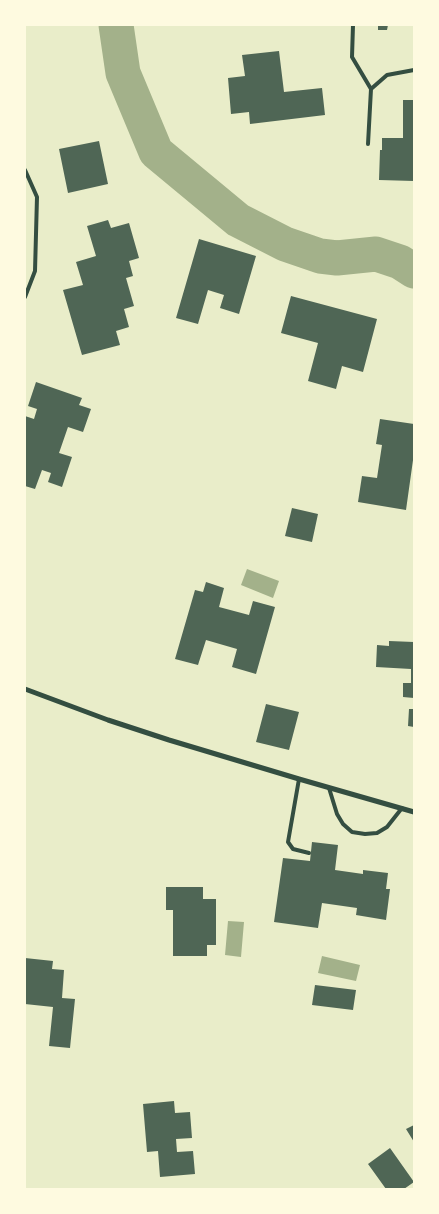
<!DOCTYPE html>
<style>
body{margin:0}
#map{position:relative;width:439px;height:1214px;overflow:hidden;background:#e9edc9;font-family:"Libre Baskerville",serif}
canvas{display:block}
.frame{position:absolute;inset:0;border:26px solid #fefae0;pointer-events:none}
</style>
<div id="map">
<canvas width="439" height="1214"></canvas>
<div class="frame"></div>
</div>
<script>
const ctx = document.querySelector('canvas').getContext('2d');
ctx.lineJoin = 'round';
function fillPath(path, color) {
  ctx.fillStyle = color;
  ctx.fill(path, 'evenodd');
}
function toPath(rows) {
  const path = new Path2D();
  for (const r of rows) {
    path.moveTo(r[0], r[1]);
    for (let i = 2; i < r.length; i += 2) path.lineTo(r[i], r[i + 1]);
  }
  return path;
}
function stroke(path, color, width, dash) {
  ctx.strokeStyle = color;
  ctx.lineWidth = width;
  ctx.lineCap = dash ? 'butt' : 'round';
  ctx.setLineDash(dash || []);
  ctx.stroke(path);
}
fillPath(toPath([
 [247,569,279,581,273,598,241,585],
 [228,921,244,922,241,957,225,955],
 [322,956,360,965,356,981,318,973]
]), '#a3b18a');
stroke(toPath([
 [116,25,123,73,156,152,238,220,285,244,320,256,337,258,376,254,400,262,414,271]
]), '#a3b18a', 35);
fillPath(toPath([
 [378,25,388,25,387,30,378,30],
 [279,51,284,92,322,88,325,115,250,124,249,112,231,114,228,78,245,76,242,55],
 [403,100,414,100,414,181,379,180,380,150,382,150,382,138,403,138],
 [99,141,108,184,68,193,59,149],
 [108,220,111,228,129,223,139,258,129,261,133,276,126,278,134,306,124,309,129,327,116,331,120,345,82,355,63,290,83,285,76,262,96,256,87,226],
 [199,239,256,256,239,314,220,308,224,295,208,290,198,324,176,318],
 [291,296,377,319,363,372,342,366,336,389,308,381,318,343,281,333],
 [36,382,82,398,79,405,91,409,83,432,68,427,59,453,72,457,62,487,48,482,51,473,42,470,35,489,25,486,26,437,25,437,25,416,34,419,37,409,28,406],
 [380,419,414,424,414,453,406,510,358,502,362,476,377,478,382,445,376,444],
 [292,508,318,514,312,542,285,536],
 [206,582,224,588,219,607,249,615,253,601,275,607,256,674,232,667,237,649,206,640,198,665,175,659,195,590,203,592],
 [389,641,414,642,414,698,403,697,403,683,411,683,411,669,376,667,377,645,389,646],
 [266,704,299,712,289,750,256,742],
 [409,709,414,709,414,727,408,726],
 [312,842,338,845,335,870,363,874,363,870,388,873,386,889,390,889,386,920,356,915,357,908,322,903,318,928,274,922,283,858,310,861],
 [166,887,203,887,203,899,216,899,216,945,207,945,207,956,173,956,173,910,166,910],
 [25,958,53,961,52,969,64,970,62,998,75,999,70,1048,49,1046,53,1007,25,1004],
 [315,985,356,990,353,1010,312,1005],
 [174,1101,175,1113,190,1112,192,1138,176,1139,177,1152,193,1151,195,1174,160,1177,158,1151,147,1152,143,1104],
 [414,1125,414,1142,406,1129],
 [390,1148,414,1182,404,1189,386,1189,368,1164]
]), '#4f6655');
stroke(toPath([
 [353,25,352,57,371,89],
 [368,144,371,89,387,75,414,70],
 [25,170,37,197,35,271,25,297],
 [299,779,288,842,293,849,309,853],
 [329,788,337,814,343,824,352,832,365,834,377,833,387,827,402,808]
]), '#344e41', 4);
stroke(toPath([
 [25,689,108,720,169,740,299,779,414,812]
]), '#344e41', 5);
</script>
